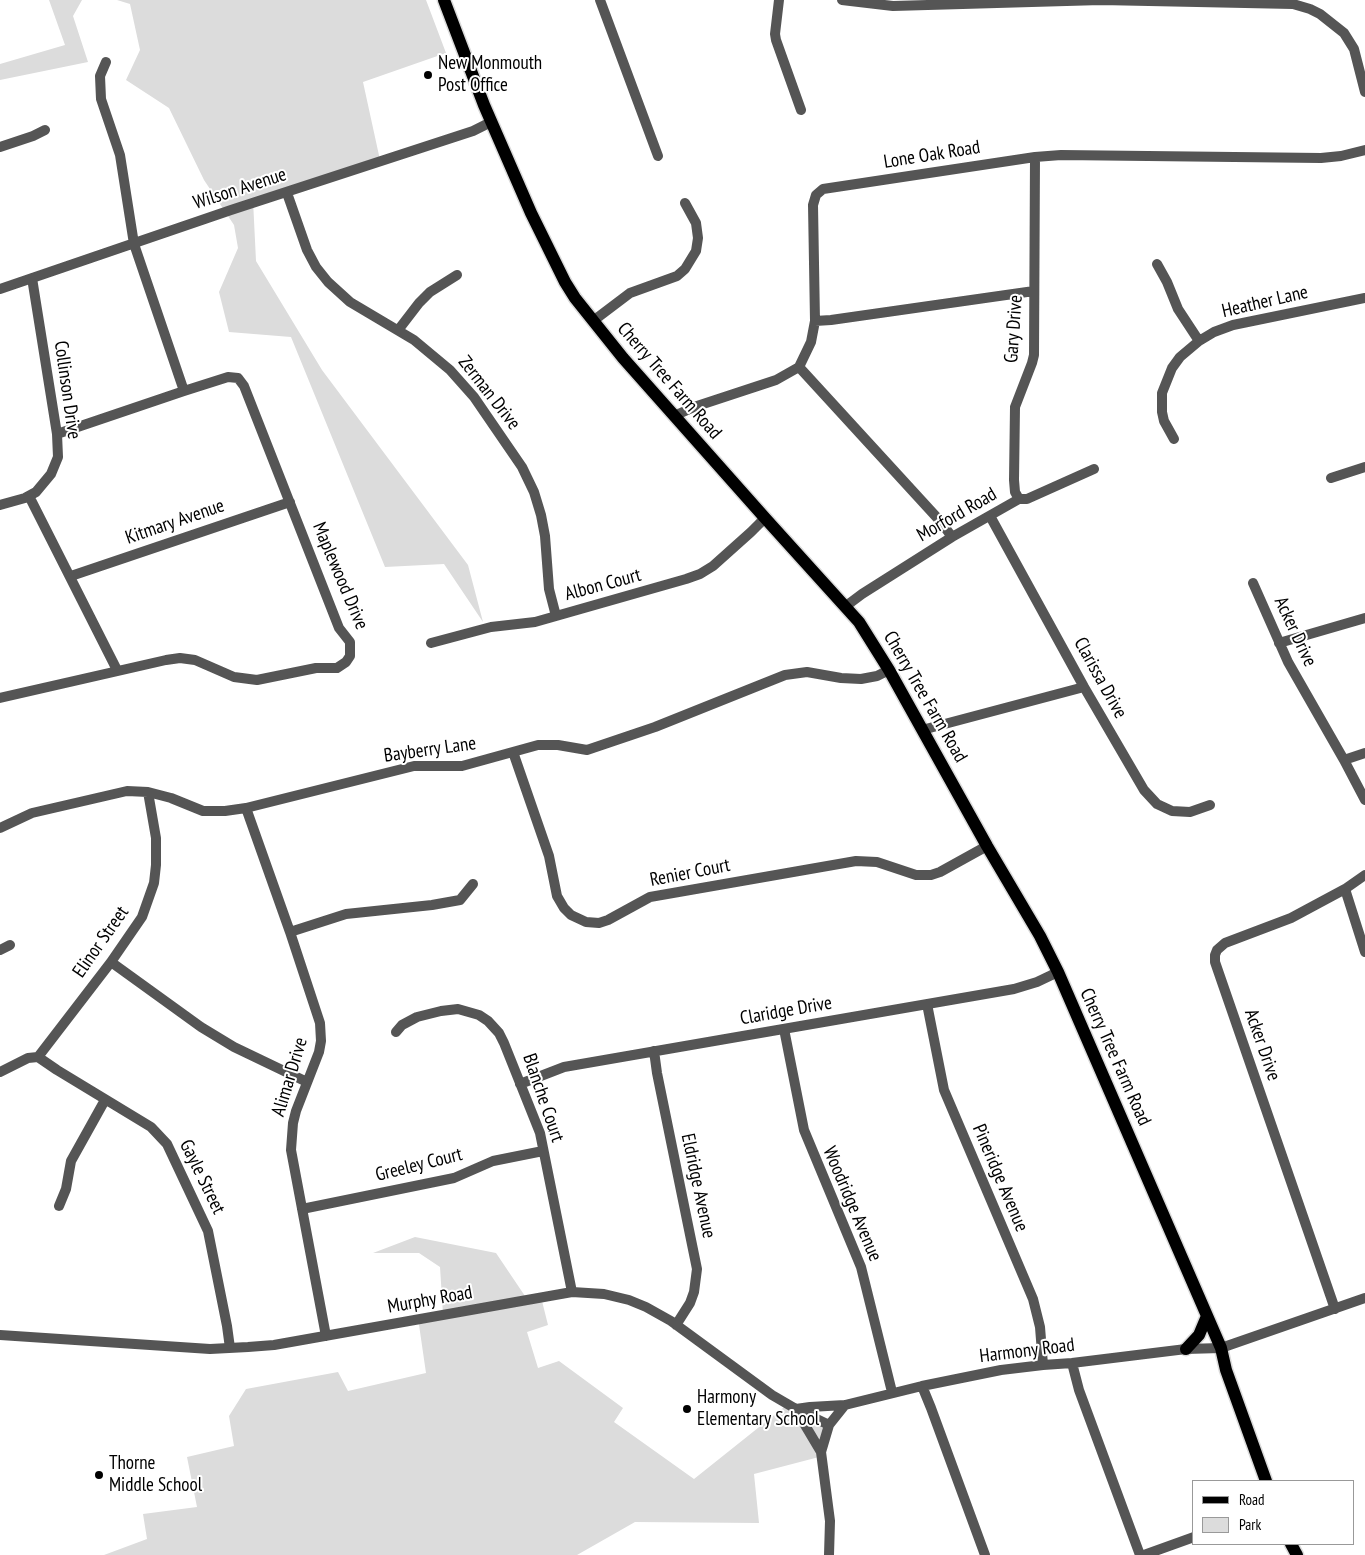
<!DOCTYPE html>
<style>
body{margin:0}
#map{position:relative;width:1365px;height:1555px;overflow:hidden;background:#fff;font-family:"PT Sans Narrow",sans-serif}
canvas{display:block}
.legend{position:absolute;left:1192px;top:1480px;width:162px;height:65px;box-sizing:border-box;background:#fff;border:1px solid #999;margin:0;padding:6px 9px;list-style:none;font-size:15px;color:#000}
.legend li{display:flex;align-items:center;gap:10px;height:25px}
.legend b{width:25px;border:1px solid #999}
</style>
<div id="map">
<canvas width="1365" height="1555"></canvas>
<ul class="legend">
<li><b style="height:6px;background:#000"></b>Road</li>
<li><b style="height:14px;background:#dcdcdc"></b>Park</li>
</ul>
</div>
<script>
const ctx = document.querySelector('canvas').getContext('2d');
ctx.lineJoin = 'round';
function fillPath(path, color) {
  ctx.fillStyle = color;
  ctx.fill(path, 'evenodd');
}
function toPath(rows) {
  const path = new Path2D();
  for (const r of rows) {
    path.moveTo(r[0], r[1]);
    for (let i = 2; i < r.length; i += 2) path.lineTo(r[i], r[i + 1]);
  }
  return path;
}
function stroke(path, color, width, dash) {
  ctx.strokeStyle = color;
  ctx.lineWidth = width;
  ctx.lineCap = dash ? 'butt' : 'round';
  ctx.setLineDash(dash || []);
  ctx.stroke(path);
}
function drawText(font, color, halo, rows, align = 'center') {
  ctx.font = font + ' "PT Sans Narrow",sans-serif';
  ctx.lineWidth = 4;
  ctx.setLineDash([]);
  ctx.textBaseline = 'middle';
  ctx.strokeStyle = halo;
  ctx.fillStyle = color;
  for (const [text, x, y, turn = 0] of rows) {
    ctx.save();
    ctx.translate(x, y);
    ctx.rotate((+turn || 0) * Math.PI / 180);
    ctx.textAlign = isNaN(turn) ? turn : align;
    if (halo) ctx.strokeText(text, 0, 0);
    ctx.fillText(text, 0, 0);
    ctx.restore();
  }
}
fillPath(toPath([
 [49,0,82,0,73,16,88,62,0,80,0,64,65,45],
 [117,0,426,0,446,53,363,82,380,160,253,200,256,261,322,370,468,565,483,622,444,564,385,567,291,337,229,332,219,292,238,248,234,225,204,180,169,108,126,80,140,50,130,4],
 [415,1237,496,1253,527,1299,541,1297,548,1325,527,1332,538,1368,559,1361,623,1408,614,1422,694,1479,788,1404,828,1424,819,1457,754,1474,759,1523,635,1522,577,1555,104,1555,147,1539,143,1514,197,1507,187,1457,234,1446,229,1416,246,1389,338,1372,348,1391,426,1373,418,1318,443,1314,440,1267,419,1253,373,1253]
]), '#dcdcdc');
const major = toPath([
 [444,0,484,105,531,213,565,282,575,298,623,358,765,518,859,622,889,670,987,846,1040,936,1058,972,1221,1348,1226,1370,1266,1481],
 [1186,1349,1199,1335,1207,1316],
 [1291,1544,1297,1555]
]);
stroke(major, '#dbdbdb', 15);
stroke(toPath([
 [600,0,658,156],
 [779,0,775,34,776,40,801,110],
 [842,0,893,6,1101,0,1293,4,1310,9,1320,14,1344,33,1354,49,1365,92],
 [106,62,100,76,101,99,120,155,134,244,184,391],
 [0,147,33,136,45,130],
 [287,193,307,250,316,267,328,282,350,302,414,340,450,370,474,397,522,467,534,492,541,515,545,536,549,589,556,616],
 [1157,264,1167,282,1178,309,1199,341],
 [0,289,231,210,473,131,491,122],
 [593,321,630,293,677,276,685,269,696,251,698,238,696,223,685,203],
 [815,321,831,320,1034,291],
 [399,329,419,303,430,292,457,275],
 [799,367,941,522,952,537],
 [674,416,694,407,776,380,799,367,811,342,815,321,813,205,816,195,823,189,1035,157,1061,155,1321,158,1341,156,1365,150],
 [1174,439,1164,421,1162,412,1162,393,1172,368,1180,357,1199,341,1214,332,1233,325,1365,298],
 [1331,478,1365,467],
 [29,496,117,670],
 [1019,499,1015,492,1014,480,1015,407,1032,363,1034,355,1035,157],
 [0,505,25,498,36,492,51,474,58,457,57,434,32,278],
 [990,516,1084,687,1144,790,1157,804,1172,811,1190,812,1210,805],
 [71,576,290,502],
 [1253,583,1288,662,1344,760,1365,800],
 [846,606,862,594,952,537,1019,499,1027,499,1094,469],
 [431,643,491,627,535,622,686,579,700,574,713,566,751,532,765,518],
 [1279,643,1365,618],
 [0,698,166,660,180,658,195,660,234,677,257,680,316,668,337,668,346,662,350,656,350,642,339,628,244,386,238,378,228,377,184,391,57,434],
 [922,730,1084,687],
 [513,752,549,856,557,896,564,908,571,915,586,922,599,923,608,920,650,897,856,861,877,862,916,875,931,875,940,872,987,846],
 [1344,760,1365,753],
 [246,808,290,932,320,1023,321,1041,319,1052,296,1111,293,1123,291,1150,326,1336],
 [0,828,32,813,127,791,148,792,171,798,203,811,225,811,246,808,414,766,462,766,538,745,558,745,587,750,655,727,785,675,807,672,841,678,861,679,877,676,889,670],
 [1345,889,1365,952],
 [290,932,346,914,432,905,460,900,473,884],
 [0,950,10,945],
 [111,962,201,1027,234,1047,307,1082],
 [927,1004,944,1090,1033,1299,1040,1327,1043,1365],
 [784,1029,804,1130,861,1267,892,1392],
 [396,1032,402,1025,417,1017,441,1011,458,1009,479,1015,488,1021,499,1033,504,1043,540,1133,572,1292],
 [654,1051,657,1073,697,1269,694,1292,690,1303,676,1325],
 [38,1057,57,1070,151,1127,167,1144,208,1231,227,1326,230,1348],
 [0,1072,28,1058,38,1057,111,962,142,917,154,883,156,865,156,838,148,792],
 [520,1084,564,1067,1014,989,1037,982,1058,972],
 [59,1206,66,1189,71,1161,105,1100],
 [302,1209,454,1178,493,1161,543,1151],
 [1335,1309,1215,962,1215,955,1217,950,1225,943,1291,918,1345,889,1365,875],
 [0,1335,210,1349,248,1347,274,1345,572,1292,604,1294,629,1300,646,1307,671,1321,772,1395,796,1409,829,1425],
 [1072,1363,1079,1390,1140,1555],
 [922,1386,931,1408,985,1555],
 [796,1409,810,1407,845,1405,922,1386,1001,1370,1043,1365,1072,1363,1186,1349,1221,1348,1365,1298],
 [796,1410,821,1452],
 [829,1555,830,1521,821,1452,829,1425,845,1405],
 [1144,1555,1194,1537]
]), '#555', 10);
stroke(major, '#000', 12);
for (const [x, y, r, color] of [
 [428,75,5,"#000"],
 [687,1409,5,"#000"],
 [99,1475,5,"#000"]
]) {
  const dot = new Path2D();
  dot.arc(x, y, r, 0, 2 * Math.PI);
  ctx.fillStyle = color;
  ctx.fill(dot);
  stroke(dot, '#fff', 2);
}
drawText('19px', '#000', '#fff', [
 ["New Monmouth",438,64],
 ["Post Office",438,86],
 ["Harmony",697,1398],
 ["Elementary School",697,1420],
 ["Thorne",109,1464],
 ["Middle School",109,1486]
], 'left');
drawText('19px', '#000', '#fff', [
 ["Lone Oak Road",932,155,-9],
 ["Wilson Avenue",240,189,-18],
 ["Heather Lane",1265,302,-13],
 ["Gary Drive",1014,329,-86],
 ["Cherry Tree Farm Road",669,381,49],
 ["Collinson Drive",67,390,82],
 ["Zerman Drive",489,393,52],
 ["Morford Road",957,515,-30],
 ["Kitmary Avenue",175,522,-19],
 ["Maplewood Drive",340,576,67],
 ["Albon Court",603,585,-15],
 ["Acker Drive",1295,632,65],
 ["Clarissa Drive",1100,678,61],
 ["Cherry Tree Farm Road",925,697,60],
 ["Bayberry Lane",430,750,-8],
 ["Renier Court",690,873,-11],
 ["Elinor Street",101,942,-55],
 ["Claridge Drive",786,1011,-10],
 ["Acker Drive",1262,1045,71],
 ["Cherry Tree Farm Road",1115,1057,66],
 ["Alimar Drive",290,1077,-73],
 ["Blanche Court",543,1098,71],
 ["Greeley Court",419,1165,-14],
 ["Gayle Street",202,1177,64],
 ["Pineridge Avenue",1000,1178,67],
 ["Eldridge Avenue",698,1186,78],
 ["Woodridge Avenue",852,1204,67],
 ["Murphy Road",430,1300,-10],
 ["Harmony Road",1027,1351,-7]
]);
</script>
